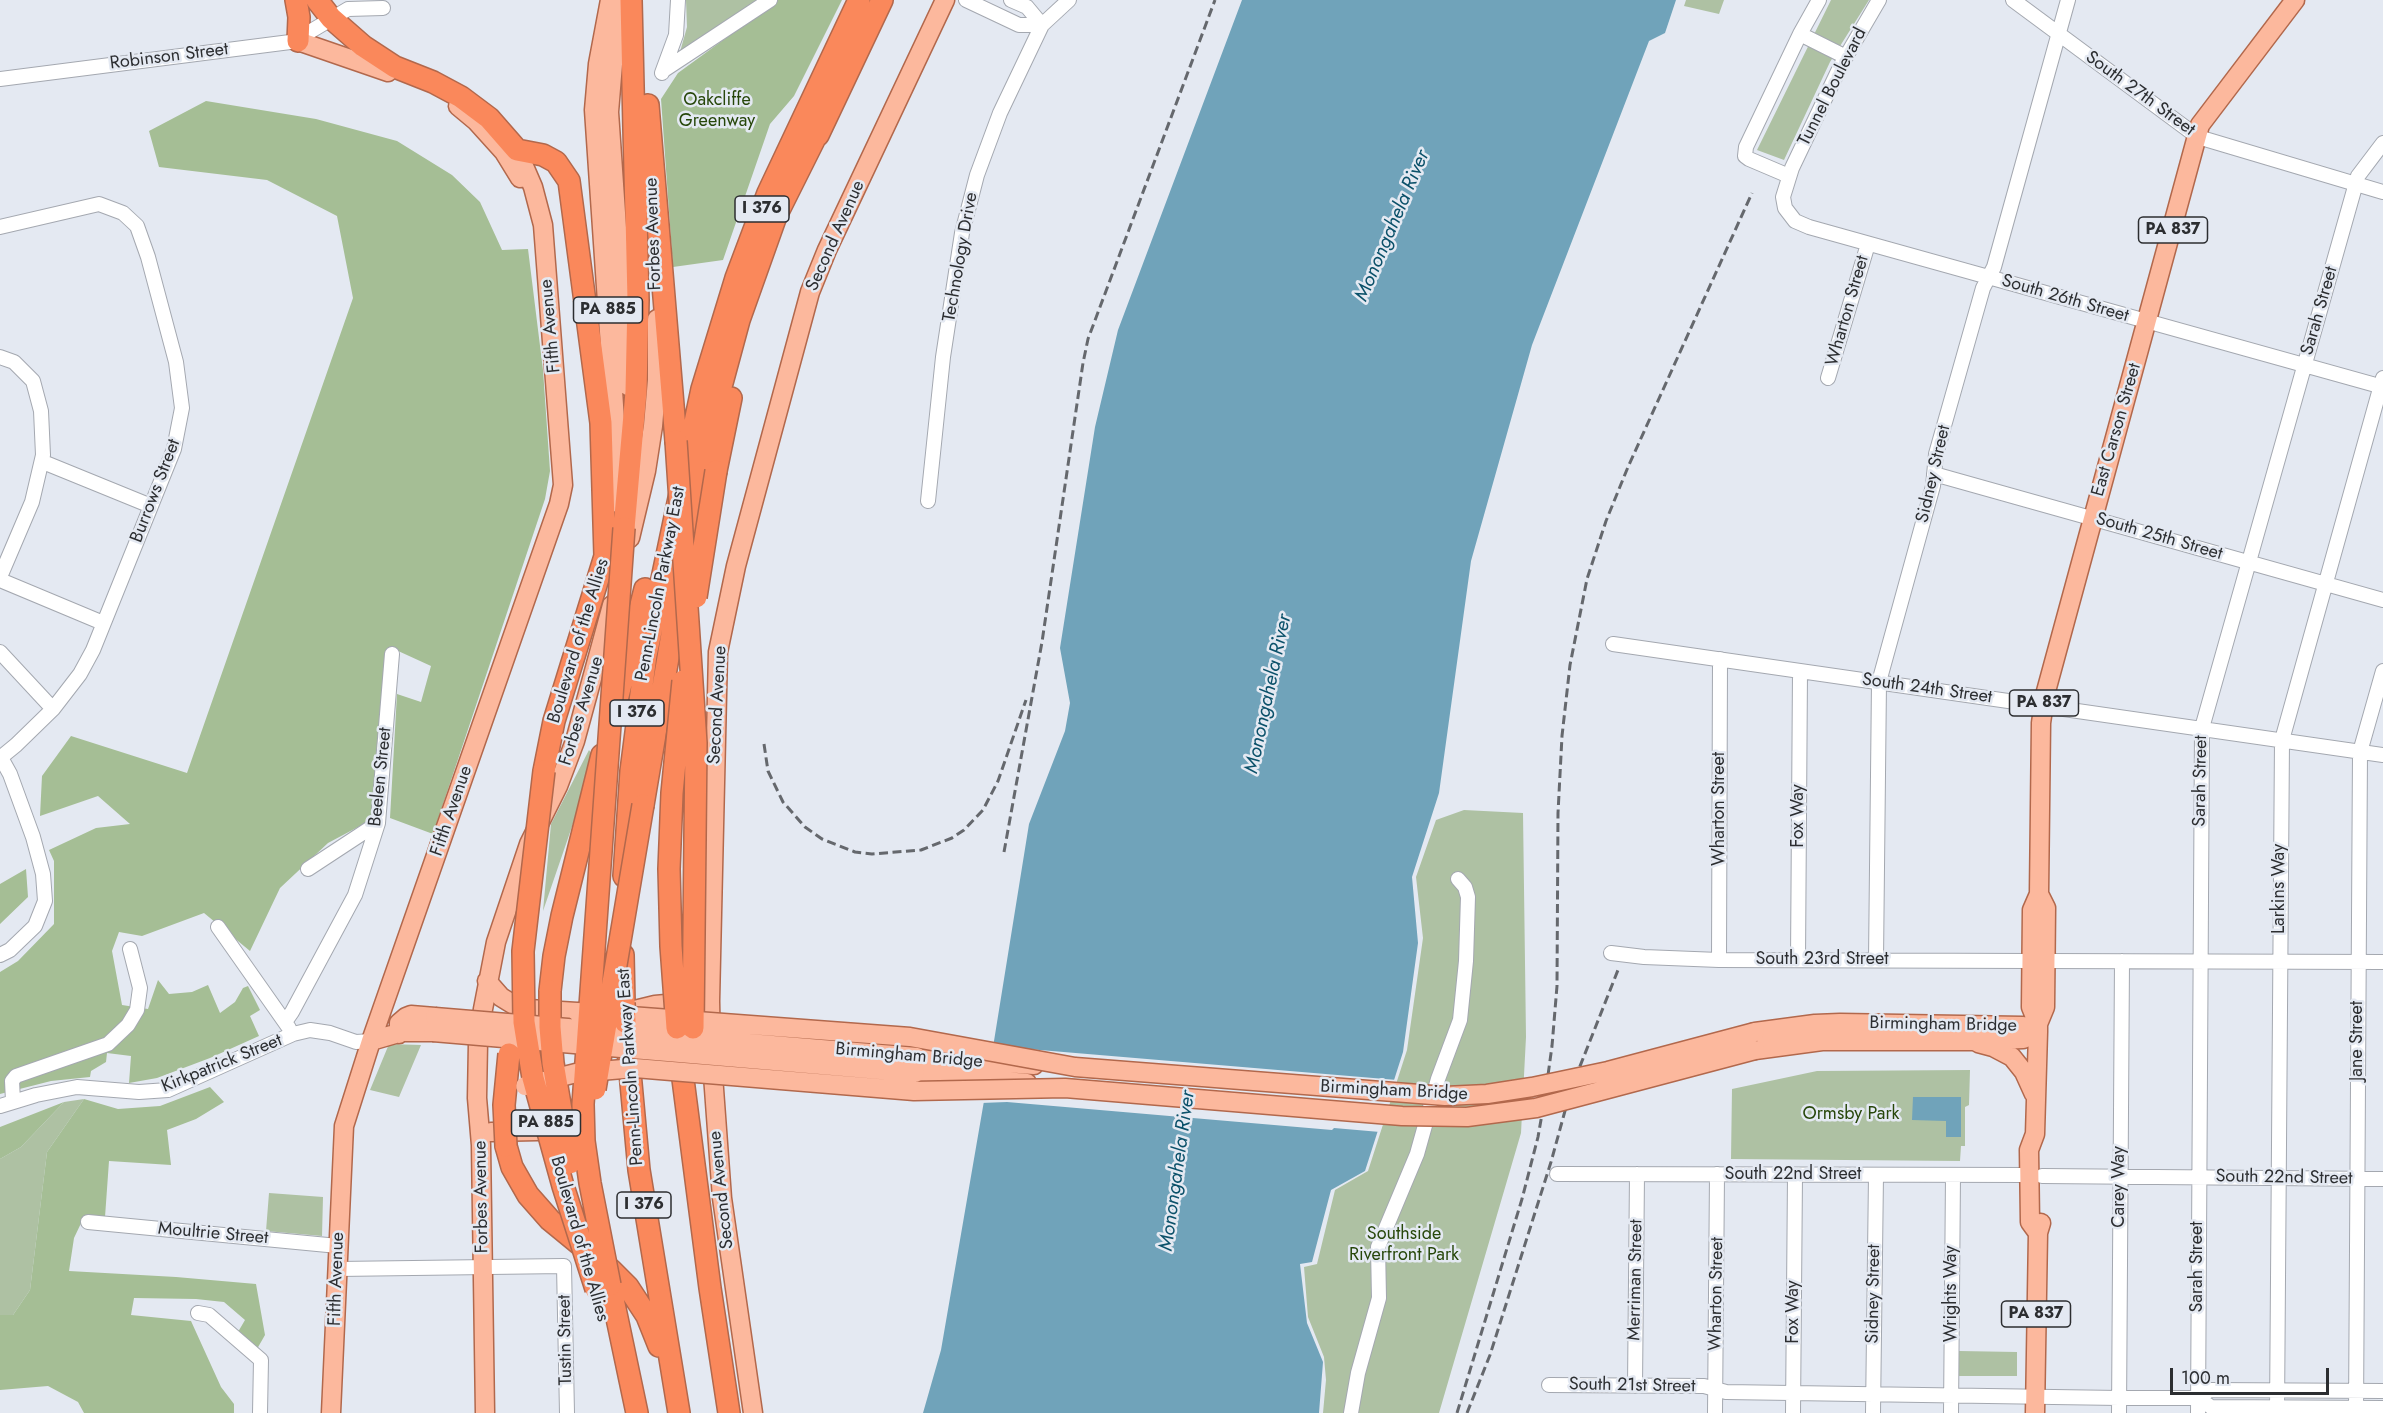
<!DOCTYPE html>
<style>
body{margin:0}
#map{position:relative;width:2383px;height:1413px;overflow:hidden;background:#e4e9f2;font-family:Jost,sans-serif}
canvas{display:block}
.scale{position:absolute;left:2170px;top:1368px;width:159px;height:27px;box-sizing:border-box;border:3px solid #2c2e31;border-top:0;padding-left:8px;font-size:18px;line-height:21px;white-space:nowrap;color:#2c2e31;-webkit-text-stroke:4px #e4e9f2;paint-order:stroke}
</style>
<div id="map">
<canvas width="2383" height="1413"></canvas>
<div class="scale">100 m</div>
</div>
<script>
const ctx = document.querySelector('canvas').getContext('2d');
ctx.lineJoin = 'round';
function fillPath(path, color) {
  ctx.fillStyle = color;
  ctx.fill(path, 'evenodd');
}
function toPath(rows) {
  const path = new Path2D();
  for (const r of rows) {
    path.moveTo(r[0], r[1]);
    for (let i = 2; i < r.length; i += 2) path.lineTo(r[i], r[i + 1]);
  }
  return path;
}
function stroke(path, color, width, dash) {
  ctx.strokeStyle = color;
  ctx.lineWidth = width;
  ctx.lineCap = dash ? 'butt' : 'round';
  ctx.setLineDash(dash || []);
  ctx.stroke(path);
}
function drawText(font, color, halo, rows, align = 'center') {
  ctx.font = font + ' Jost,sans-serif';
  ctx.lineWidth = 5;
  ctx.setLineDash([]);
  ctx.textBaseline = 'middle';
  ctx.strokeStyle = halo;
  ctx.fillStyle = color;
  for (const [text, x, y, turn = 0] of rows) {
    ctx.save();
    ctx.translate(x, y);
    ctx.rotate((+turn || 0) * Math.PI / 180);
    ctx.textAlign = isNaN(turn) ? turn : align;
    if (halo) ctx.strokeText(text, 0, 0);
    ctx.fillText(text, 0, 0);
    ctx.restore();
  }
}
fillPath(toPath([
 [686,0,757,0,680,52,687,27],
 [1686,0,1724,0,1719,14,1684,6],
 [1831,0,1869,0,1830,62,1784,160,1757,150],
 [589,750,593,756,578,809,543,911,551,824],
 [1464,810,1523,813,1526,1037,1521,1133,1439,1413,1323,1413,1326,1380,1324,1357,1308,1317,1304,1267,1317,1264,1335,1190,1368,1171,1407,1050,1423,938,1416,877,1436,820],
 [389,1044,421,1045,399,1097,370,1090],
 [1970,1070,1969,1105,1965,1107,1965,1146,1961,1146,1960,1161,1731,1159,1732,1089,1817,1071],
 [84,1099,47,1152,30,1290,13,1315,0,1315,0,1159,21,1147,64,1102],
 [269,1193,323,1197,322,1236,266,1231],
 [1959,1351,2017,1352,2017,1376,1959,1376]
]), '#aec1a3');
fillPath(toPath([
 [778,0,842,0,794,96,770,124,723,260,673,267,661,99,678,73],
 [206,101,316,119,397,141,452,175,480,202,502,250,528,249,543,370,550,471,545,499,433,834,390,818,397,694,421,702,431,666,396,650,375,818,328,843,280,888,250,951,204,913,142,936,119,932,112,951,122,1005,148,1009,158,980,169,994,192,992,208,985,220,1013,235,1002,243,988,248,986,260,1010,250,1016,259,1036,210,1058,157,1078,129,1083,131,1056,107,1053,106,1062,91,1071,90,1077,51,1081,0,1094,0,972,18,961,54,924,54,861,49,850,96,828,130,824,98,796,40,816,42,776,71,736,187,773,353,298,337,216,267,180,159,167,149,131],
 [26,869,28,897,0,924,0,884],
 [210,1087,224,1102,196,1119,167,1130,171,1165,109,1161,105,1217,84,1217,74,1238,69,1271,176,1277,256,1284,265,1335,257,1349,238,1332,245,1320,224,1302,196,1299,134,1298,131,1315,191,1321,221,1387,234,1404,234,1413,84,1413,78,1402,48,1386,0,1390,0,1315,13,1315,30,1290,47,1152,84,1099,118,1109,160,1106],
 [64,1102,21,1147,0,1159,0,1127]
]), '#a5be95');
fillPath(toPath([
 [1242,0,1676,0,1665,33,1649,41,1532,345,1471,561,1439,793,1412,877,1418,943,1403,1052,1365,1171,1331,1190,1312,1262,1300,1264,1307,1323,1323,1362,1319,1413,923,1413,941,1350,989,1072,1029,824,1065,731,1070,703,1060,648,1095,427,1118,330],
 [1913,1097,1961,1097,1961,1137,1946,1137,1946,1121,1912,1120]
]), '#70a3ba');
fillPath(toPath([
 [991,1043,1028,1049,1397,1080,1380,1132,1334,1128,1332,1130,1007,1102,981,1103]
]), '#e4e9f2');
const minor = toPath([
 [966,0,1019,25,1042,25],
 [1011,0,1027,7,1042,25],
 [1879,0,1841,65,1792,168,1783,197,1785,208,1795,221,1809,227,2383,387],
 [2013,0,2198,137,2383,192],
 [1800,34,1846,57],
 [664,70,770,0],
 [662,73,676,35,678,0],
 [0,79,298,41,306,34,348,9,383,8],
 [1789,176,1749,159,1745,156,1746,147,1800,34,1819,0],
 [0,227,99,204,123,213,137,226,148,257,176,362,182,408,174,449,93,650,80,674,53,709,16,745,0,758],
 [0,357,14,362,33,381,41,411,43,455,32,502,0,577],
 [1828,378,1868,244],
 [43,462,151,506],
 [1934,474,2383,600],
 [928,501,943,357,962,233,977,175,1000,113,1042,25,1069,0],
 [0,580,103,623],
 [1613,644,2383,755],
 [0,652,53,709],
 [0,756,10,774,33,837,43,874,45,901,35,926,10,950,0,955],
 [308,869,378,823],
 [218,927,289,1028],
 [1611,953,1644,957,1719,960,2032,961],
 [1719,960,1720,659],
 [1798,960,1800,671],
 [1876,960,1879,682,1933,486,1936,454,1983,288,1994,267,2068,0],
 [2045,961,2383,962],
 [285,1022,292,1012,355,895,378,823,392,654],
 [13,1101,12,1081,16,1076,108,1044,128,1025,137,1010,140,988,130,949],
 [0,1106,36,1095,77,1087,139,1092,168,1090,293,1034,310,1030,330,1033,356,1042,371,1041],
 [1557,1174,2030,1175],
 [2042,1176,2383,1179],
 [88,1222,338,1246],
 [338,1269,564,1266,567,1413],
 [198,1313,209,1315,261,1360,260,1413],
 [1549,1385,1704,1386,1726,1392,2119,1398,2198,1398,2210,1390,2383,1391],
 [1635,1386,1637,1174],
 [2198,1398,2211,1407,2383,1408],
 [1351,1413,1358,1373,1379,1298,1378,1247,1417,1154,1438,1079,1460,1020,1466,961,1468,897,1465,887,1458,879],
 [1715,1413,1717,1174],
 [1793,1413,1795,1175],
 [1873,1413,1876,1175],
 [1951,1413,1953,1175],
 [2119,1413,2122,961],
 [2198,1413,2202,728,2358,176,2383,143],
 [2277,1413,2282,740,2383,378],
 [2356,1413,2360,752,2383,671]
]);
const major = toPath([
 [610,0,598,64,594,110,615,420,611,503],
 [625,0,614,52,609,112,628,386],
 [298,41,388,72],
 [458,106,476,121,504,152,520,178],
 [630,538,646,471,653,426,657,380,657,319],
 [487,981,501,997,514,1005,529,1009,577,1012],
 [618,1014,655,1005,688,1002],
 [2038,1024,2045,1007,2046,908,2039,894],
 [1755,1032,1815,1024,1840,1023,2023,1026,2038,1032],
 [399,1034,399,1023,406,1017,411,1015,435,1017],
 [371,1041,402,1032,433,1032],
 [1978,1043,1993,1047,2012,1057,2024,1072,2034,1094],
 [1755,1050,1822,1041,1974,1041,2023,1039,2038,1032],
 [917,1057,1034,1065],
 [915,1073,1027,1083],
 [491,1132,537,1131,559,1128],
 [2038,1233,2030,1222,2029,1150,2035,1134,2038,1032,2038,1024,2031,1007,2032,910,2039,894,2041,723,2045,695,2200,125,2295,0],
 [331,1413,344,1126,371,1041,559,504,563,485,543,225,533,187,517,150],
 [485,1413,481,1145,477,1098,478,1043,483,1009,496,942,529,844,558,786,575,741,612,605],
 [753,1413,722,1198,711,1048,710,1001,718,652,736,566,810,292,827,250,945,0],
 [2035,1413,2038,1233,2041,1223]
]);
const highway = toPath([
 [296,0,299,17,298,41],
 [317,0,331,18,363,46,395,67,433,82,461,97,489,118,517,150,543,155,556,162,569,181,601,423,605,556,554,721,544,771],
 [648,105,676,441],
 [818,135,882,0],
 [716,471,731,398],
 [624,528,636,392,638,300,631,0],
 [687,547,709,431,739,320,776,216,823,122],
 [618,696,645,589],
 [643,805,681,581],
 [624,876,631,771,646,655,702,389,736,278,768,193,859,0],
 [623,955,624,1003],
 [550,991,554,956,562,916,602,755],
 [626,1029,639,1170,679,1413],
 [677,1033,710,1288,729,1413],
 [506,1146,512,1167,528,1195,550,1220,611,1270,628,1287,647,1316,659,1346],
 [610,1285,637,1413]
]);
stroke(minor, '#a4a8b0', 16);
stroke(major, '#b2684c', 21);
stroke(highway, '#b2684c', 24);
stroke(minor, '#fff', 14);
stroke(major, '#fcb89d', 18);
stroke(highway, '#fa885b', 21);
stroke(toPath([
 [764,744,768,771,783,802,805,827,822,839,855,852,872,854,921,850,952,838,964,830,983,810,998,781,1026,700],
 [1004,852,1042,642,1083,363,1088,339,1215,0],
 [1457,1413,1522,1199,1538,1137,1545,1097,1552,1046,1557,986,1558,813,1562,736,1570,665,1587,579,1606,521,1628,467,1752,193],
 [1467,1413,1490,1355,1551,1162,1571,1089,1618,970]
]), '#65686d', 3, [9, 4.5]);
const majorBridge = toPath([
 [577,1012,910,1037,1075,1067,1445,1096,1487,1094,1532,1087,1608,1071,1755,1032],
 [435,1017,917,1057],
 [433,1032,915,1073],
 [525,1086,576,1073,635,1068,914,1091,1065,1088,1402,1116,1467,1117,1536,1108,1755,1050]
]);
const highwayBridge = toPath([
 [676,441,696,743,693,1028],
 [696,597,716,471],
 [544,771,523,951,524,1022,533,1078,563,1186,596,1289],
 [550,991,550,1027,553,1063,570,1163],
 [624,1003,625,1022],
 [677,1028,671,946,669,869,672,793,683,681],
 [595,1089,643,805],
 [506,1146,504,1105,509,1054],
 [610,1285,590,1183,584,1141,583,1104,624,528]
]);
stroke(majorBridge, '#b2684c', 21, []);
stroke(highwayBridge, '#b2684c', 24, []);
stroke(majorBridge, '#fcb89d', 18);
stroke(highwayBridge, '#fa885b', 21);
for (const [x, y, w] of [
 [762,209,54],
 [2173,230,69],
 [608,310,69],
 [2044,703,69],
 [637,713,54],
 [546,1123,69],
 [644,1205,54],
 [2036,1314,69]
]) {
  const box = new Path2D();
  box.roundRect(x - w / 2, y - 13, w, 26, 4.5);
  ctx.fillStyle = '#e4e9f2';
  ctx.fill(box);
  stroke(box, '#2c2e31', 1.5);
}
drawText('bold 16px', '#2c2e31', null, [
 ["I 376",762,209],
 ["PA 837",2173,230],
 ["PA 885",608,310],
 ["PA 837",2044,703],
 ["I 376",637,713],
 ["PA 885",546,1123],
 ["I 376",644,1205],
 ["PA 837",2036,1314]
]);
drawText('18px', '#2c2e31', '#e4e9f2', [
 ["Robinson Street",169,57,-7],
 ["Tunnel Boulevard",1833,87,-63],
 ["South 27th Street",2140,94,36],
 ["Forbes Avenue",654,234,-92],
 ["Second Avenue",836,236,-66],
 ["Technology Drive",961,257,-80],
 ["South 26th Street",2065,299,16],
 ["Wharton Street",1848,311,-74],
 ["Sarah Street",2320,311,-74],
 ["Fifth Avenue",551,326,-95],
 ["East Carson Street",2117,430,-74],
 ["Sidney Street",1934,474,-77],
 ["Burrows Street",156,491,-69],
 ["South 25th Street",2159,537,16],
 ["Penn-Lincoln Parkway East",661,584,-79],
 ["Boulevard of the Allies",579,641,-73],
 ["South 24th Street",1927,689,8],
 ["Second Avenue",718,705,-87],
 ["Forbes Avenue",582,711,-73],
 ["Beelen Street",381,777,-84],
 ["Sarah Street",2201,781,-89],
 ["Wharton Street",1720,809,-90],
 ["Fifth Avenue",452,811,-71],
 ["Fox Way",1799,816,-90],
 ["Larkins Way",2280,889,-90],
 ["South 23rd Street",1822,960],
 ["Birmingham Bridge",1943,1025,1],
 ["Jane Street",2358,1041,-90],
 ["Birmingham Bridge",909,1056,5],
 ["Kirkpatrick Street",222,1064,-22],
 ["Penn-Lincoln Parkway East",631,1067,-94],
 ["Birmingham Bridge",1394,1091,3],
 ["South 22nd Street",1793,1175],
 ["South 22nd Street",2284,1178,1],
 ["Carey Way",2120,1187,-90],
 ["Second Avenue",722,1190,-96],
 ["Forbes Avenue",482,1197,-91],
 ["Moultrie Street",213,1234,5],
 ["Boulevard of the Allies",579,1239,74],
 ["Sarah Street",2198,1267,-90],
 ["Fifth Avenue",337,1279,-88],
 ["Merriman Street",1636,1280,-89],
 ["Wharton Street",1717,1294,-89],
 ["Sidney Street",1874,1294,-89],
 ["Wrights Way",1952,1294,-90],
 ["Fox Way",1794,1312,-90],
 ["Tustin Street",566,1340,-91],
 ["South 21st Street",1632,1386,1]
]);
drawText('18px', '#27470a', '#e4e9f2', [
 ["Oakcliffe",717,101],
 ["Greenway",717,122],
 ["Ormsby Park",1851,1115],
 ["Southside",1404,1235],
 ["Riverfront Park",1404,1256]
]);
drawText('italic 20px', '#0b516a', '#e4e9f2', [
 ["Monongahela River",1393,226,-67],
 ["Monongahela River",1269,694,-78],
 ["Monongahela River",1178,1171,-82]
]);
</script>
